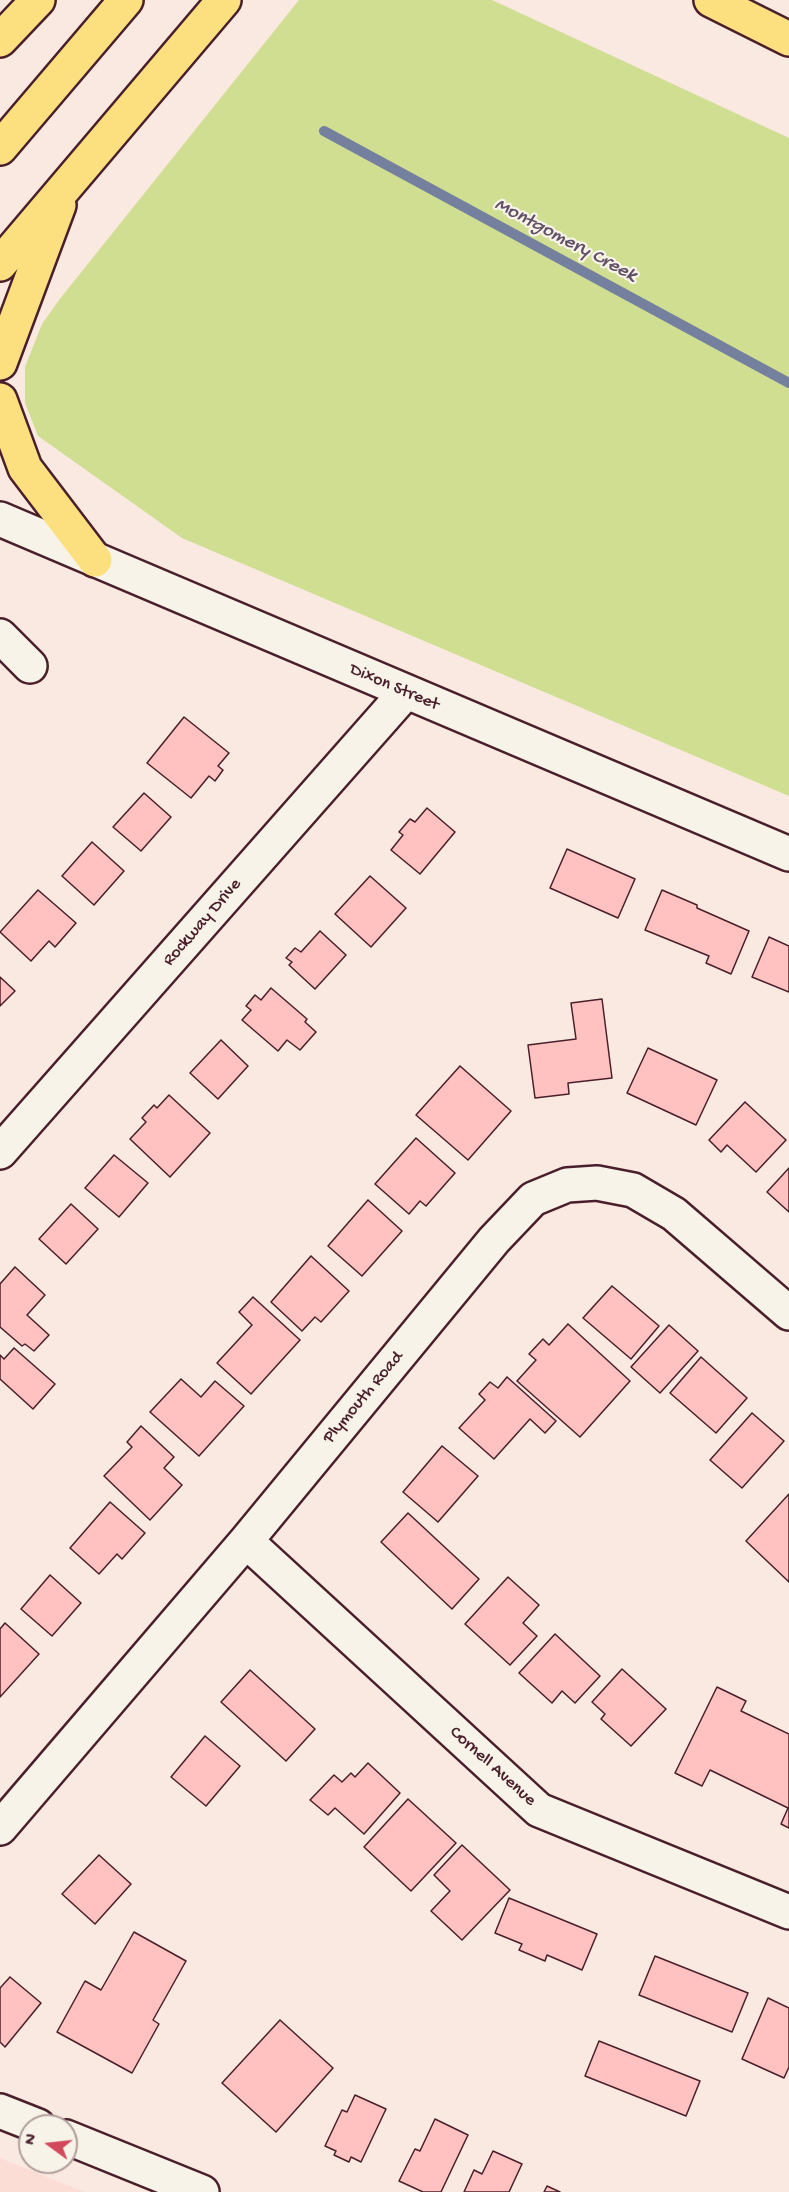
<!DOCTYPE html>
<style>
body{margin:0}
#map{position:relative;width:789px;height:2192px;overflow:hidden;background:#f9e9e0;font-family:"Gochi Hand",sans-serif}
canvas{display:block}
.north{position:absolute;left:18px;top:2114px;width:60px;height:60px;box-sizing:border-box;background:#f7f3e8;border:2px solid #b29e9c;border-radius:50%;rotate:285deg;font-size:16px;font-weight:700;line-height:24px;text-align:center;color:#4a1f2b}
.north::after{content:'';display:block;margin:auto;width:21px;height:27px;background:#d1495b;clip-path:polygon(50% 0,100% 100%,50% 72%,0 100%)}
</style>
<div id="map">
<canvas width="789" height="2192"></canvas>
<div class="north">N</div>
</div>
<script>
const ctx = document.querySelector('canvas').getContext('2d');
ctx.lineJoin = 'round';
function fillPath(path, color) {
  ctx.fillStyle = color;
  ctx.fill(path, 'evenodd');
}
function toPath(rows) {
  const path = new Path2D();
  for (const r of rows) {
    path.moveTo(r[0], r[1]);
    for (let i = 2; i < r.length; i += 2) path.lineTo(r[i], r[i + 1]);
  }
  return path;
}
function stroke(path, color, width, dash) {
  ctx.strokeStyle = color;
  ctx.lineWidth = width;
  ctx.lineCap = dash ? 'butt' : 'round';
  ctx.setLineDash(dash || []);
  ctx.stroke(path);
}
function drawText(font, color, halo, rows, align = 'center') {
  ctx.font = font + ' "Gochi Hand",sans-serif';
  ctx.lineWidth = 4.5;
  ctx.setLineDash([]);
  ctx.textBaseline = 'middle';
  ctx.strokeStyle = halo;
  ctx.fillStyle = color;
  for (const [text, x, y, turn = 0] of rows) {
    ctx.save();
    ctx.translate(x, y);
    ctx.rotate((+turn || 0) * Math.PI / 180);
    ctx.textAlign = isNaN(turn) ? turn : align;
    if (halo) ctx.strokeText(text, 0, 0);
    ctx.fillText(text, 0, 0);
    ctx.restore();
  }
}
fillPath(toPath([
 [0,2158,84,2192,0,2192]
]), '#fbddd6');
fillPath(toPath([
 [299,0,492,0,789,138,789,796,182,538,38,436,25,403,25,367,42,324,59,300]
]), '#cfde91');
stroke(toPath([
 [324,131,789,383]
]), '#75809f', 10);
const building = toPath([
 [184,717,229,753,218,766,223,770,215,781,209,776,191,798,147,763,184,717],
 [144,793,171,817,141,851,113,827,144,793],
 [427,808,455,832,420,874,391,850,403,835,399,832,410,819,415,822,427,808],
 [92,842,124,871,94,905,62,876,92,842],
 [567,849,635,879,618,918,550,888,567,849],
 [370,876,406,908,371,947,335,914,370,876],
 [38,890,76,923,55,947,49,941,31,961,0,932,38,890],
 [662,890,697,905,697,908,749,931,731,974,706,963,709,956,645,930,662,890],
 [320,931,346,955,315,989,289,965,292,962,286,958,295,948,301,952,320,931],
 [769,937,789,946,789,992,752,977,769,937],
 [0,977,15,991,0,1006,0,977],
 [271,988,307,1019,305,1022,316,1032,300,1050,287,1040,278,1051,242,1020,251,1010,246,1006,255,995,261,1000,271,988],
 [602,999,612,1078,568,1083,569,1094,535,1098,528,1045,576,1039,571,1003,602,999],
 [221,1040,248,1066,218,1099,190,1073,221,1040],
 [648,1048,717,1080,696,1125,627,1093,648,1048],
 [460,1066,511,1111,468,1160,416,1115,460,1066],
 [169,1095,210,1133,170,1177,130,1139,146,1122,142,1118,154,1105,157,1108,169,1095],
 [745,1102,786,1140,756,1172,727,1145,721,1152,709,1140,745,1102],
 [416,1138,455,1173,426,1206,420,1201,409,1214,375,1184,416,1138],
 [114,1155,148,1183,119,1217,85,1188,114,1155],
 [789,1168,789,1212,767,1192,789,1168],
 [368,1200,402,1231,362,1276,328,1246,368,1200],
 [71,1204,98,1229,66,1264,39,1239,71,1204],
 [311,1256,349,1291,321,1322,315,1317,302,1331,271,1302,311,1256],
 [15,1267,45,1295,27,1315,49,1335,34,1351,25,1344,22,1346,0,1327,0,1284,15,1267],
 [612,1286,659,1326,631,1359,583,1318,612,1286],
 [253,1297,300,1340,251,1394,217,1363,252,1325,239,1312,253,1297],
 [568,1324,630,1381,580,1437,517,1381,536,1360,529,1354,543,1339,549,1345,568,1324],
 [669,1325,698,1351,660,1393,631,1367,669,1325],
 [14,1348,55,1384,33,1409,0,1379,0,1355,4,1359,14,1348],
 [701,1357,747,1398,716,1433,670,1393,701,1357],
 [507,1377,556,1421,545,1433,530,1419,494,1459,459,1428,485,1400,479,1394,490,1382,498,1388,507,1377],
 [181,1379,201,1397,215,1381,244,1406,199,1456,150,1412,181,1379],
 [752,1413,784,1441,742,1488,710,1460,752,1413],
 [141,1426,174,1457,164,1468,182,1485,150,1520,104,1476,132,1447,127,1442,141,1426],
 [442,1446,478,1476,438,1522,403,1492,442,1446],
 [789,1494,789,1582,746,1541,789,1494],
 [110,1502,145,1533,122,1559,117,1554,99,1574,70,1548,110,1502],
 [408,1513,479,1579,452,1609,381,1542,408,1513],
 [50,1575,81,1603,52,1636,21,1609,50,1575],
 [508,1577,539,1605,523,1623,537,1636,510,1665,465,1624,508,1577],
 [5,1623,39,1654,0,1697,0,1629,5,1623],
 [555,1634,600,1676,575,1703,562,1691,552,1703,519,1673,555,1634],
 [622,1669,666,1709,631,1746,601,1719,605,1714,592,1702,622,1669],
 [250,1670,315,1729,286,1761,221,1702,250,1670],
 [717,1687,746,1701,741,1711,789,1734,789,1828,781,1824,788,1808,710,1770,702,1786,675,1773,717,1687],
 [205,1736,240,1766,206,1806,171,1777,205,1736],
 [368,1763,400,1793,364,1834,335,1808,328,1815,310,1800,334,1775,342,1782,351,1773,355,1777,368,1763],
 [408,1799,456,1843,411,1891,364,1847,408,1799],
 [462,1845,510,1890,462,1940,431,1911,450,1891,434,1875,462,1845],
 [99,1855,131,1884,95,1924,62,1894,99,1855],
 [509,1898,597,1934,582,1970,547,1955,545,1961,519,1950,522,1944,495,1933,509,1898],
 [134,1932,186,1961,153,2020,159,2024,132,2073,57,2032,85,1981,101,1990,134,1932],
 [655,1956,748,1993,732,2032,639,1995,655,1956],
 [10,1977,41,2003,5,2047,0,2042,0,1988,10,1977],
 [768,1998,789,2008,789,2067,784,2078,742,2059,768,1998],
 [280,2020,333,2068,276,2132,222,2083,280,2020],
 [599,2041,700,2081,686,2116,585,2076,599,2041],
 [355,2095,386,2109,361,2162,351,2157,349,2162,334,2155,336,2151,325,2146,342,2110,347,2112,355,2095],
 [435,2119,468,2135,441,2192,423,2192,399,2181,415,2149,420,2151,435,2119],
 [493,2151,522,2164,509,2192,464,2192,474,2170,482,2174,493,2151],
 [547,2186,560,2192,544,2192,547,2186]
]);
fillPath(building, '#ffc2c0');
stroke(building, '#4a1f2b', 1.5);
const street = toPath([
 [0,636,30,666],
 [0,1152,405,693],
 [246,1541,539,1810,789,1912],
 [0,1828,246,1541,494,1240,533,1199,567,1185,597,1183,633,1190,674,1214,789,1313],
 [0,2111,38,2126],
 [66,2137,202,2192]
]);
const secondary = toPath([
 [0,519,789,854]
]);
const highway = toPath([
 [711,0,789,39],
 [0,40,38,0],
 [0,148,126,0],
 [0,264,224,0],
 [0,363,59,205],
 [0,400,25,468,95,560]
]);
stroke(street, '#4a1f2b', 38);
stroke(secondary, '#4a1f2b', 38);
stroke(highway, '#4a1f2b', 38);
stroke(street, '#f7f3e8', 33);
stroke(secondary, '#f7f3e8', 33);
stroke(highway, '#fce080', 33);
drawText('18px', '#4a1f2b', '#f7f3e8', [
 ["Dixon Street",394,688,23],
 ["Rockway Drive",203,923,-49],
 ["Plymouth Road",364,1398,-50],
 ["Cornell Avenue",492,1767,42]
]);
drawText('italic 20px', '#604f65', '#f7f3e8', [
 ["Montgomery Creek",565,241,28]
]);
</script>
